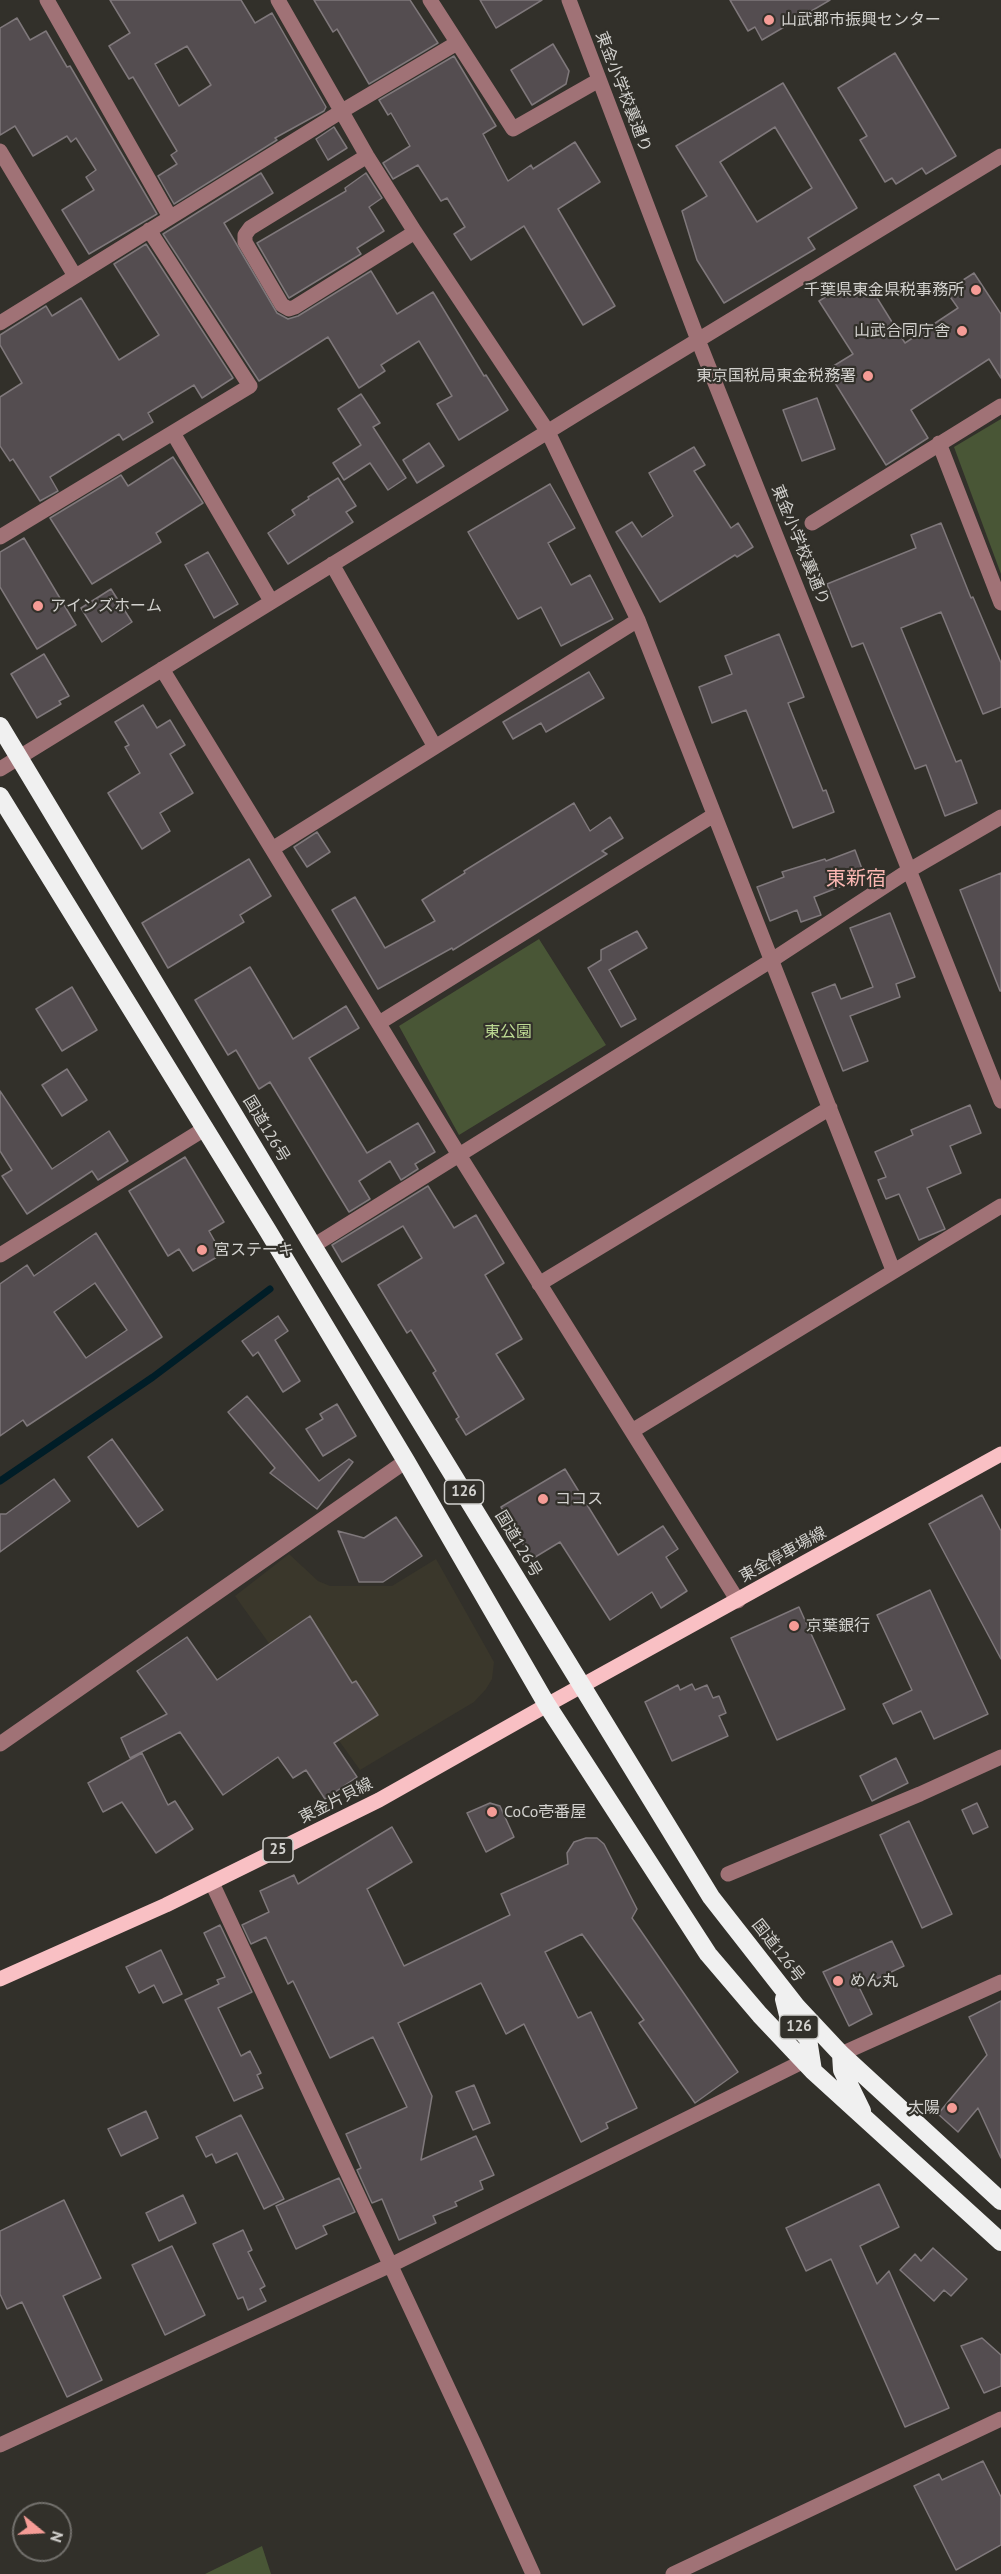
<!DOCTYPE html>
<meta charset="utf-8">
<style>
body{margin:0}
#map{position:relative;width:1001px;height:2574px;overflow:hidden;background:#32302a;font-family:"PT Sans",sans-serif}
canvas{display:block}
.north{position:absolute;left:12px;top:2502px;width:60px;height:60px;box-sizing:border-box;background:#32302a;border:2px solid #72706c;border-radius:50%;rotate:108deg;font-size:16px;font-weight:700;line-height:24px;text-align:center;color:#d2d1ce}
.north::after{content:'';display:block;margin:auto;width:21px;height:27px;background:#f59c96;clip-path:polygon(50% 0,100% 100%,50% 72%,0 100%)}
</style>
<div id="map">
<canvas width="1001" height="2574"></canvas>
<div class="north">N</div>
</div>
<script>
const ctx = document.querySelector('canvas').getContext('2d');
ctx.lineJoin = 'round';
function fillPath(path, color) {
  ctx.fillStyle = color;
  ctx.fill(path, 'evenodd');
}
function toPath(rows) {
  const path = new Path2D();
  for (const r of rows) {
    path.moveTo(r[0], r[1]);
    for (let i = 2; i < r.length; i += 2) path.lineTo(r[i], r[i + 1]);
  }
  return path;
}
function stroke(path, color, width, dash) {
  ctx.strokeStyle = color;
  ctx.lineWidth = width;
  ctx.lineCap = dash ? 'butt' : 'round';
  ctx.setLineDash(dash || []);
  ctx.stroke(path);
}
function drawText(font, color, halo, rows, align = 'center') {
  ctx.font = font + ' "PT Sans","Noto Sans JP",sans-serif';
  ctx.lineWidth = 4.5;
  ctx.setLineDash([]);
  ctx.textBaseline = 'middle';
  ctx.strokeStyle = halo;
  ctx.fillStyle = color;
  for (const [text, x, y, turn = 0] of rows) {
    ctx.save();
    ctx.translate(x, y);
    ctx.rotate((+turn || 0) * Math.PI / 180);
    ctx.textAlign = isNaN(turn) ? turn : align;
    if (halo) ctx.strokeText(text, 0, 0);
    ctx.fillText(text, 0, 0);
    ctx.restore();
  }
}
fillPath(toPath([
 [289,1554,318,1581,330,1586,392,1586,436,1559,494,1662,492,1679,486,1689,474,1702,360,1770,235,1596]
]), '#3a372b');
fillPath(toPath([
 [1001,419,1001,574,954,447],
 [539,939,606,1045,459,1135,399,1026],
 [262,2546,271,2574,205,2574]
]), '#495636');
stroke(toPath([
 [0,1481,153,1377,270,1289]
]), '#001d27', 7);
const building = toPath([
 [110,0,241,0,255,23,272,13,326,107,324,111,275,138,277,140,174,204,158,176,177,164,171,155,177,151,133,77,129,79,109,46,130,33,110,0],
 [187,46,211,85,179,106,155,64,187,46],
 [314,0,410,0,438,43,369,84,337,29,333,32,314,0],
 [480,0,542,0,496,28,480,0],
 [730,0,830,0,762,40,755,27,748,31,730,0],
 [17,18,30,40,46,31,67,67,70,66,157,214,89,254,62,210,94,190,86,177,96,170,76,138,71,142,67,136,33,156,15,126,0,135,0,28,17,18],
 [553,44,569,71,566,84,532,105,511,70,553,44],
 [895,53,956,156,926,174,922,168,896,184,892,178,885,182,860,140,867,136,838,88,895,53],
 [454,56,496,126,483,134,508,181,531,165,533,169,575,142,600,182,558,209,615,306,583,325,524,226,471,260,454,234,465,227,447,198,441,201,418,165,393,179,383,163,410,146,391,113,388,115,379,100,454,56],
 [783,83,857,208,808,238,815,249,724,303,697,260,682,211,707,196,676,146,783,83],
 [775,127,812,188,757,222,720,162,775,127],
 [334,127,347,148,328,160,316,139,334,127],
 [261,173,273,193,224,223,277,313,288,319,298,316,371,271,397,314,433,292,484,376,486,375,508,410,459,440,437,404,452,396,419,341,381,365,385,371,359,388,328,337,259,381,163,234,261,173],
 [366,173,382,198,369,207,384,231,357,248,361,254,289,298,257,243,346,191,345,188,366,173],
 [146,244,233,378,202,398,194,385,148,413,153,422,123,440,119,434,50,477,58,491,40,501,13,459,10,461,0,446,0,397,22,383,0,345,0,335,46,306,52,316,81,298,119,360,159,335,114,264,146,244],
 [974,273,1001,314,1001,378,989,359,911,410,928,438,886,465,827,370,853,354,819,301,843,286,850,297,869,285,905,343,958,308,946,291,974,273],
 [361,394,380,423,373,427,406,478,388,490,370,463,344,480,333,463,361,445,338,409,361,394],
 [817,398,835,449,802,461,783,410,817,398],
 [429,443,444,466,417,483,403,460,429,443],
 [694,447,705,465,694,471,731,528,738,523,753,547,737,557,735,555,660,602,616,532,632,522,642,537,673,516,649,473,694,447],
 [173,457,203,503,156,533,161,542,92,584,50,518,121,475,128,486,173,457],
 [338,478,356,506,346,512,353,522,288,564,268,533,295,515,292,510,309,499,308,497,338,478],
 [550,484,575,528,548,543,571,585,590,575,613,619,561,646,541,607,518,619,468,532,550,484],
 [941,523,971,598,973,597,1001,663,1001,707,983,714,941,612,901,628,956,762,961,760,977,803,945,816,926,765,915,769,863,643,852,647,827,584,916,548,911,535,941,523],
 [24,538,76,625,37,649,0,587,0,552,24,538],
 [208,552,238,604,214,618,185,565,208,552],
 [111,589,132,622,102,642,81,608,111,589],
 [779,634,804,697,788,703,823,791,826,790,834,812,793,828,746,710,712,723,699,687,732,674,725,656,779,634],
 [44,654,69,696,59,701,61,704,37,718,11,674,44,654],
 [589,672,604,698,546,732,541,723,513,739,503,722,589,672],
 [143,705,157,728,170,720,185,745,170,754,193,793,160,813,170,831,142,849,108,793,140,773,125,747,129,745,115,722,143,705],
 [574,803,590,831,610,817,623,838,602,851,607,854,453,950,452,948,378,989,332,910,355,897,385,948,435,921,422,900,465,873,464,871,574,803],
 [317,832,330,852,307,867,294,847,317,832],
 [855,850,865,877,814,897,821,915,801,922,797,910,770,921,757,887,784,877,782,872,825,859,826,861,855,850],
 [249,859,271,896,240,915,244,922,168,968,142,923,249,859],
 [1001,873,1001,991,1000,991,960,890,1001,873],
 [890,913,915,977,896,984,900,997,850,1016,868,1061,843,1071,812,993,835,984,841,999,873,987,850,928,890,913],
 [637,931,647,948,609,970,636,1019,621,1027,588,968,601,960,601,950,637,931],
 [250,967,293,1039,346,1006,359,1028,309,1058,367,1153,418,1123,435,1152,415,1164,418,1169,401,1180,390,1161,359,1181,370,1199,349,1212,270,1082,259,1089,236,1050,228,1055,195,1000,250,967],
 [72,987,97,1030,62,1051,36,1009,72,987],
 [67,1069,87,1100,62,1116,42,1085,67,1069],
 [0,1091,52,1169,109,1131,128,1161,98,1180,92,1171,27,1214,2,1176,12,1170,0,1151,0,1091],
 [970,1105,981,1133,950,1146,961,1173,927,1188,945,1229,919,1240,899,1194,886,1199,878,1180,886,1177,875,1152,913,1135,911,1130,970,1105],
 [185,1157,224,1222,209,1231,222,1254,193,1271,179,1249,168,1256,129,1191,185,1157],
 [428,1186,454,1228,476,1215,504,1263,485,1275,522,1339,496,1354,524,1399,466,1435,456,1419,459,1417,433,1373,436,1371,411,1330,407,1333,378,1285,422,1258,403,1226,342,1262,332,1245,428,1186],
 [96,1233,162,1337,27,1426,23,1420,0,1436,0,1284,27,1265,34,1276,96,1233],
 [95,1283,127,1330,86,1358,54,1312,95,1283],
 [278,1316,288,1331,275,1340,300,1381,283,1392,258,1352,253,1356,242,1341,278,1316],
 [247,1396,319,1481,349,1459,353,1462,317,1509,270,1473,275,1468,228,1412,247,1396],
 [337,1404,356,1436,323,1456,306,1429,323,1419,320,1414,337,1404],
 [112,1439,163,1510,138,1527,88,1457,112,1439],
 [565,1469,618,1555,663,1526,678,1549,666,1557,687,1591,661,1608,652,1592,610,1620,560,1542,532,1559,501,1507,565,1469],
 [54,1479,70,1501,0,1552,0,1514,6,1514,54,1479],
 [982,1495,1001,1531,1001,1659,929,1524,982,1495],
 [396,1517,422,1556,383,1582,359,1582,338,1531,364,1538,396,1517],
 [930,1590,988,1714,934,1739,921,1711,893,1724,883,1704,912,1690,877,1615,930,1590],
 [799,1607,845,1709,777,1740,731,1638,799,1607],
 [310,1616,352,1683,356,1681,378,1715,334,1743,357,1777,325,1799,306,1770,293,1778,278,1757,223,1795,180,1732,130,1758,121,1738,167,1714,137,1671,187,1637,217,1680,310,1616],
 [692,1684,695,1690,707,1685,713,1698,719,1696,726,1713,719,1716,728,1736,672,1761,645,1702,678,1685,680,1690,692,1684],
 [142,1753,168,1805,175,1801,193,1829,156,1853,122,1802,103,1812,88,1783,142,1753],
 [896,1758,908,1783,872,1801,860,1776,896,1758],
 [490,1803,500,1806,514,1837,486,1852,467,1813,490,1803],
 [977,1803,988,1827,973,1834,962,1810,977,1803],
 [909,1821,952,1914,922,1928,880,1835,909,1821],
 [392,1827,412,1862,367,1889,404,1966,510,1915,501,1894,568,1864,567,1853,574,1842,586,1838,597,1838,604,1844,637,1909,632,1918,738,2072,695,2103,639,2023,644,2020,582,1934,545,1952,578,2018,591,2012,637,2108,606,2123,608,2128,581,2142,524,2024,506,2034,481,1983,398,2023,432,2096,421,2160,476,2136,494,2175,480,2181,483,2189,455,2202,457,2206,433,2216,436,2223,399,2240,382,2199,372,2203,357,2170,361,2168,346,2134,407,2107,373,2037,330,2058,293,1981,288,1984,266,1937,251,1944,242,1925,269,1912,260,1891,294,1875,298,1884,392,1827],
 [220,1925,252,1992,218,2008,241,2056,250,2051,261,2073,257,2075,263,2088,234,2101,185,2000,219,1984,217,1980,225,1977,204,1933,220,1925],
 [892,1941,904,1966,859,1987,872,2014,849,2026,823,1972,892,1941],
 [161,1950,182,1994,163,2003,154,1985,139,1993,126,1967,161,1950],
 [1001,2001,1001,2158,978,2108,958,2132,938,2114,987,2055,969,2017,1001,2001],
 [474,2085,490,2123,473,2130,456,2092,474,2085],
 [146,2111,158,2138,121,2156,108,2129,146,2111],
 [241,2115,284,2199,264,2209,237,2153,216,2163,212,2154,206,2157,196,2137,241,2115],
 [339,2178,355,2212,323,2226,327,2234,296,2249,276,2206,339,2178],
 [879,2184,899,2227,860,2246,877,2284,889,2271,949,2408,905,2427,831,2259,806,2271,786,2228,879,2184],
 [183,2195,196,2223,159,2241,146,2213,183,2195],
 [64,2200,101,2278,63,2296,102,2380,67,2397,22,2302,7,2309,0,2294,0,2231,64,2200],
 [243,2230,252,2250,248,2252,265,2286,260,2289,266,2301,248,2310,243,2297,238,2299,213,2244,243,2230],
 [172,2246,205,2315,165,2335,132,2265,172,2246],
 [933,2248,967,2279,951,2296,944,2290,934,2301,900,2270,915,2254,921,2261,933,2248],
 [982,2338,1001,2355,1001,2386,984,2393,961,2346,982,2338],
 [983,2461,1001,2497,1001,2545,956,2570,914,2486,939,2474,942,2480,983,2461]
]);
fillPath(building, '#544d50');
stroke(building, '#7f787b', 1.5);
stroke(toPath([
 [47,0,170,217],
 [278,0,367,156,415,232,548,432,638,620,893,1270],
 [430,0,513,129,599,80],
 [569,0,698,340,1001,1101],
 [0,151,75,276],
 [367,156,250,228,245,235,245,242,282,305,289,309,295,307,415,232],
 [0,323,342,111,457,43],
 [173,433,271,601],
 [939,443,1001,603],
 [812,523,1001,406],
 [0,537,250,386,149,230],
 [332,564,435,747],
 [162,669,459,1155,738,1601],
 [0,769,583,410,1001,156],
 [272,849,638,620],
 [379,1023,714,815],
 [313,1246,772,960,908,871,1001,817],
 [0,1255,206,1128],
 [539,1284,830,1108],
 [632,1431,1001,1206],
 [0,1744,406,1461],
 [728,1874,920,1794,1001,1757],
 [212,1883,475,2446,533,2574],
 [841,2054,1001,1982],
 [0,2445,391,2265,804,2061],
 [673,2574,1001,2419]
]), '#a07276', 15);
stroke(toPath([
 [0,1979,166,1905,379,1800,547,1705,1001,1454]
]), '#f9c0c4', 15);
stroke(toPath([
 [0,726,313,1246,711,1897,797,2007,841,2054,1001,2201],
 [0,796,268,1231,406,1461,547,1705,708,1954,760,2015,813,2071,1001,2242],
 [784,1999,788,2015,808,2039,813,2071],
 [841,2054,842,2070,862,2111]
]), '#f0f0f0', 18);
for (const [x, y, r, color] of [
 [769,20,6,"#f59c96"],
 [976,290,6,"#f59c96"],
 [962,331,6,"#f59c96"],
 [868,376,6,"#f59c96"],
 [38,606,6,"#f59c96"],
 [202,1250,6,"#f59c96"],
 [543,1499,6,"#f59c96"],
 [794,1626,6,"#f59c96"],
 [492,1812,6,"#f59c96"],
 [838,1981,6,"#f59c96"],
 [952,2108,6,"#f59c96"]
]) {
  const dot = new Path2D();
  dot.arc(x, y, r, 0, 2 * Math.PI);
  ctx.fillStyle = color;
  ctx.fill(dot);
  stroke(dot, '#32302a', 2);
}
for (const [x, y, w] of [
 [464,1492,39],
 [278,1850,30],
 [799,2027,39]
]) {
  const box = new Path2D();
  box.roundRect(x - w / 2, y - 12, w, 24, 4.5);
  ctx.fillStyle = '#32302a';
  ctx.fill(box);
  stroke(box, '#d2d1ce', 1.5);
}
drawText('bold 15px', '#d2d1ce', null, [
 ["126",464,1492],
 ["25",278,1850],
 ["126",799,2027]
]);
drawText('16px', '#d2d1ce', '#32302a', [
 ["山武郡市振興センター",781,20],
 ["千葉県東金県税事務所",964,290,"right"],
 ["山武合同庁舎",950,331,"right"],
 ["東京国税局東金税務署",856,376,"right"],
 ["アインズホーム",50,606],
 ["宮ステーキ",214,1250],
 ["ココス",555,1499],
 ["京葉銀行",806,1626],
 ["CoCo壱番屋",504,1812],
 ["めん丸",850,1981],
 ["太陽",940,2108,"right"]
], 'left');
drawText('16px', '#d2d1ce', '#32302a', [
 ["東金小学校裏通り",623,92,69],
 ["東金小学校裏通り",800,545,68],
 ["国道126号",266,1129,59],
 ["国道126号",518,1544,59],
 ["東金停車場線",783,1555,-29],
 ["東金片貝線",336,1801,-27],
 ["国道126号",778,1951,52]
]);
drawText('16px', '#bdda93', '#32302a', [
 ["東公園",508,1032]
]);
drawText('20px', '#fcb8b3', '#32302a', [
 ["東新宿",856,879]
]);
</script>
